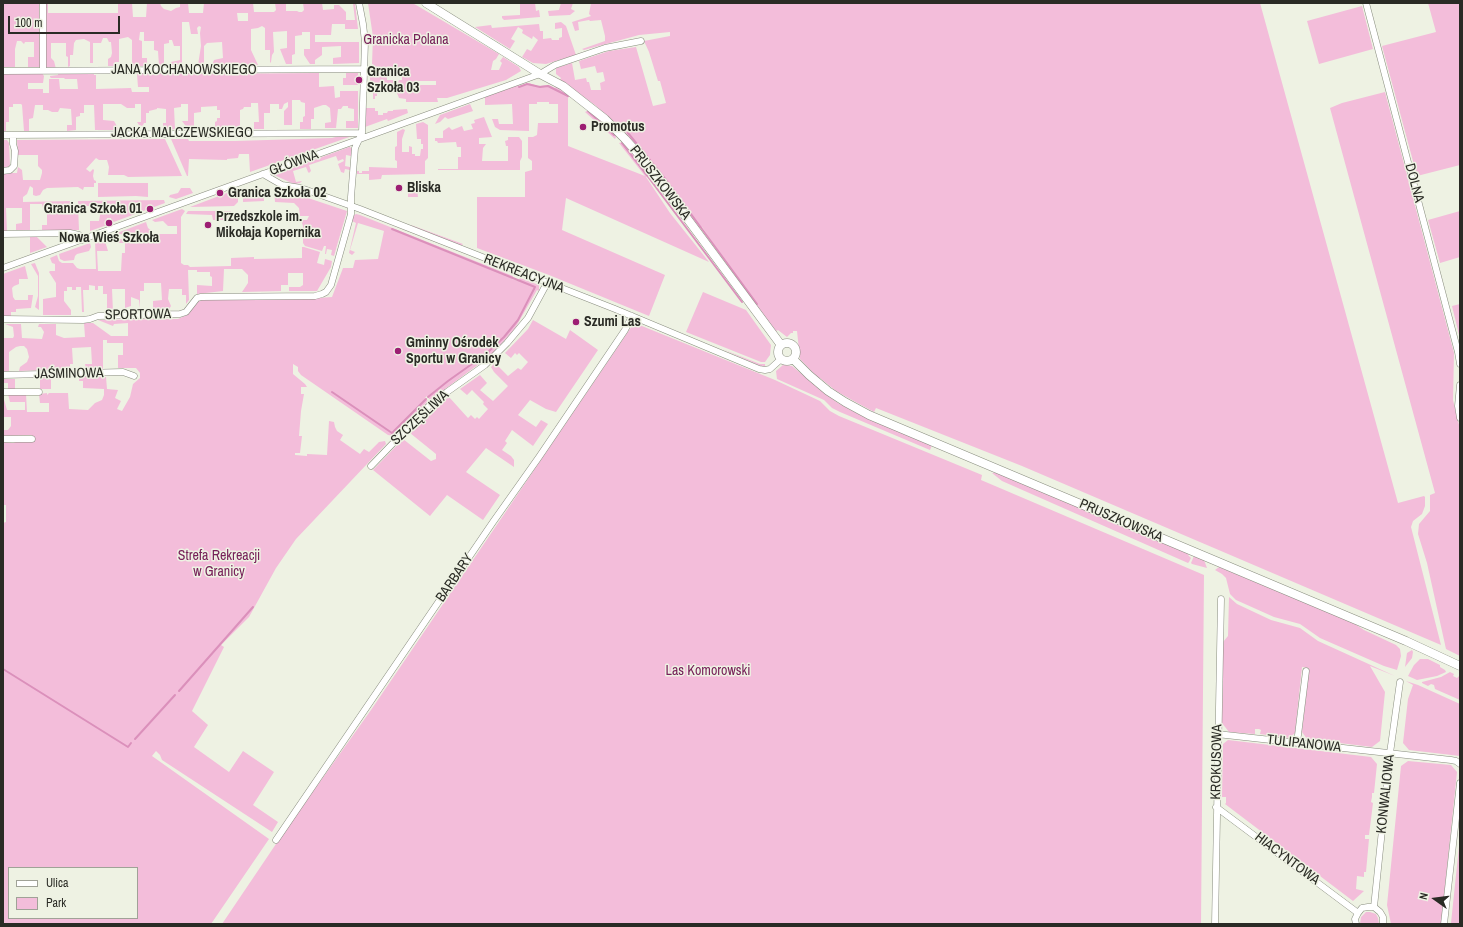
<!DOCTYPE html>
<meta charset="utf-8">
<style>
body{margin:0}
#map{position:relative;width:1463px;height:927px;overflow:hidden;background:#eef2e3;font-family:"Archivo Narrow",sans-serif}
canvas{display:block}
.frame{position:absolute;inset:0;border:4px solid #2a2b25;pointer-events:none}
.legend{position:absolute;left:8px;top:867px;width:130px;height:52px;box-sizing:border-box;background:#eef2e3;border:1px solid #a0a297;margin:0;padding:5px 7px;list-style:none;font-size:12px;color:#2a2b25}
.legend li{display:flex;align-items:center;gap:8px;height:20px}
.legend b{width:20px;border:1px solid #a0a297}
.north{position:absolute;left:1415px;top:879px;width:40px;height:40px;-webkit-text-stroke:3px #eef2e3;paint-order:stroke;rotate:284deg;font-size:11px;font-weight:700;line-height:16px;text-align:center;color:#2a2b25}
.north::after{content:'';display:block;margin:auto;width:14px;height:18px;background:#2a2b25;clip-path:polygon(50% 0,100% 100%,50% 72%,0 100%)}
.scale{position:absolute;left:8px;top:16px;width:112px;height:18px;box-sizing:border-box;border:2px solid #2a2b25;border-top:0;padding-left:5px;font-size:12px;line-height:14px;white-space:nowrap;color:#2a2b25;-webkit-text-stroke:3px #eef2e3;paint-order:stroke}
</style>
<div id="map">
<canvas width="1463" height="927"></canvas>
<div class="frame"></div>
<ul class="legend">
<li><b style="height:5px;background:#fff"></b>Ulica</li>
<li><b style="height:11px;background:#f3bdda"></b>Park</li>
</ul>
<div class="north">N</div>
<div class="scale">100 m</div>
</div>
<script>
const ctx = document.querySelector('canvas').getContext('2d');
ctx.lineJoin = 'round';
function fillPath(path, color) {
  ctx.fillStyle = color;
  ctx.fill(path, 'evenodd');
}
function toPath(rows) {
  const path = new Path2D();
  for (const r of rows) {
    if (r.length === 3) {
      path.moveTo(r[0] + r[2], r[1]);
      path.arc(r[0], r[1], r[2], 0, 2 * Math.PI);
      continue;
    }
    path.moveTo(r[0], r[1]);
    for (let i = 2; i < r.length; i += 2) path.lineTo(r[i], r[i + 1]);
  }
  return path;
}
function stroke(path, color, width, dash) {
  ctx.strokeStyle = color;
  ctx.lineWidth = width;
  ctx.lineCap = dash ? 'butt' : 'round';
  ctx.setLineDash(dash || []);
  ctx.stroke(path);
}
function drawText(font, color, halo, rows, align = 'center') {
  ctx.font = font + ' "Archivo Narrow",sans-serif';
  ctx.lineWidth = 3;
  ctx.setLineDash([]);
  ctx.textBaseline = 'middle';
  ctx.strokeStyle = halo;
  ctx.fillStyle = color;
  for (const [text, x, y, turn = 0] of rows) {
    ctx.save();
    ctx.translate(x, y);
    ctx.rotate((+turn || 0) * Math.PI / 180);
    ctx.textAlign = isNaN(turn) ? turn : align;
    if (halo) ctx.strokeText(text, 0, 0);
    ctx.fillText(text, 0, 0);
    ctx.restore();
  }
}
fillPath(toPath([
 [3,3,39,3,40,67,28,67,28,57,34,57,34,42,25,42,24,44,21,41,17,41,15,49,15,67,3,67],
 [45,3,48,3,48,13,118,13,118,3,132,3,133,17,146,17,147,3,160,3,161,6,164,9,171,11,176,8,180,7,180,3,188,3,189,13,203,13,204,3,253,3,254,12,274,12,276,10,275,3,286,3,286,11,297,11,299,12,302,12,304,10,303,3,322,3,323,10,334,9,334,5,339,5,346,12,346,20,355,20,353,3,355,3,358,29,345,29,345,24,332,24,331,35,315,35,315,42,359,42,359,63,333,64,333,58,341,57,341,46,322,47,322,55,315,60,315,64,310,64,304,55,304,49,310,49,310,32,302,32,302,35,295,36,295,54,292,55,292,64,286,64,280,49,287,48,287,31,273,32,274,52,272,55,271,62,270,63,270,50,265,50,265,28,262,26,258,28,251,29,251,50,258,65,212,65,214,60,223,58,222,42,207,43,204,46,204,65,198,65,201,46,200,33,201,27,199,26,197,28,198,34,191,34,189,22,182,22,182,65,171,65,171,62,180,60,180,46,174,46,172,40,169,40,169,43,164,44,164,66,159,66,158,51,154,50,154,41,144,41,144,32,140,32,139,40,142,41,142,58,147,58,147,66,132,66,132,40,128,37,119,39,119,62,115,62,115,66,108,66,108,59,111,57,112,53,111,42,109,42,107,38,103,38,101,43,93,43,93,63,90,63,90,42,84,39,76,40,74,43,73,55,70,55,70,66,68,67,68,57,66,56,66,43,51,43,51,58,54,61,56,69,47,69,45,67],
 [237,13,248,13,248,21,238,21],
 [368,3,412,3,416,5,499,54,496,59,493,61,491,70,499,70,502,63,500,61,503,57,519,67,521,71,506,80,447,98,437,98,438,102,406,102,406,99,399,98,397,93,393,93,392,92,377,93,377,96,375,96,375,99,373,99,373,91,367,91,367,86,370,86,370,73,374,72,374,65,372,64,373,37],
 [387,73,402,73,402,80,399,80,398,83,393,83,393,80,387,80],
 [418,81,436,81,436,85,418,85],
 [520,3,535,3,536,11,539,10,540,17,504,20,502,18,502,16,520,15],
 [561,3,573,3,571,9,575,11,570,15,549,16,548,11,559,10],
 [591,3,1260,3,1398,503,1424,496,1425,497,1425,506,1422,514,1413,521,1411,527,1441,645,1022,466,876,408,874,412,852,400,836,391,820,378,819,379,800,359,797,331,793,331,793,333,791,333,787,337,778,330,776,331,754,303,702,227,699,229,607,116,595,105,560,80,561,78,556,74,556,68,572,63,575,80,586,78,587,82,589,82,591,90,601,90,600,83,605,81,603,72,597,73,595,66,581,69,579,61,609,51,636,47,653,106,666,103,660,81,658,81,649,52,644,41,670,36,670,32,639,35,584,50,582,49,605,41,605,36,601,20,590,21,589,20,578,22,579,30,575,31,572,22,591,16,589,14],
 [1428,3,1460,3,1460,165,1417,176,1382,46,1436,32],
 [1362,6,1373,49,1319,64,1307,21],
 [561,22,566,26,576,55,546,64,533,63,522,57,527,49,531,51,538,40,533,36,532,39,522,33,523,30,518,27,511,39,515,41,510,49,475,27,491,25,492,28,539,24,540,31,543,31,543,39,551,38,552,40,559,40,559,38,562,37,562,28,555,29,555,23],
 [194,72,195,74,319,73,319,87,334,86,335,98,340,97,340,91,358,91,358,128,346,128,346,121,354,121,354,109,348,108,348,106,343,106,341,109,338,109,336,128,325,128,325,123,331,122,330,108,326,105,323,105,314,108,314,119,311,119,311,129,300,129,300,122,303,122,303,117,305,116,305,103,301,102,300,100,292,100,292,125,284,125,284,111,288,107,288,102,284,104,282,109,279,109,279,104,270,104,270,113,264,113,264,129,254,129,254,122,259,122,258,103,251,103,251,107,244,107,243,109,240,110,240,129,215,129,215,122,217,121,217,118,220,118,220,110,217,110,217,106,201,107,201,112,194,113,194,129,188,129,182,121,188,121,188,104,181,104,181,107,174,108,175,129,170,130,163,130,163,123,166,123,166,109,157,108,157,109,149,111,149,113,146,113,146,123,144,123,143,125,142,126,139,125,137,122,141,122,141,104,135,104,135,108,127,108,121,104,103,104,103,120,114,121,119,130,95,130,94,105,84,105,84,113,80,113,80,116,76,117,76,130,67,131,67,125,72,125,71,109,60,108,58,112,52,112,48,110,43,110,43,105,35,105,33,118,29,119,29,131,24,131,22,105,21,104,13,104,13,107,9,107,9,122,6,122,6,131,3,131,3,74,42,73,44,76,43,83,28,83,28,89,43,89,43,93,49,93,49,79,59,79,60,89,78,89,77,79,65,79,64,78,51,78,50,77,50,76,58,75,58,73,94,73,94,75,96,75,96,89,131,88,132,92,149,92,149,87,138,87,137,74,138,73],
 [346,73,358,73,358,85,343,85,343,78,346,78],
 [529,83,538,86,549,85,555,88,556,86,570,95,568,98,568,146,645,176,619,143,623,142,649,174,646,177,670,213,709,262,566,198,562,230,665,275,649,316,549,275,477,248,477,197,525,197,525,172,532,170,532,161,528,158,528,137,533,137,537,135,538,123,558,123,558,104,549,104,549,102,537,102,537,104,529,104,529,131,500,130,495,127,492,119,498,119,499,124,513,124,512,104,485,105,485,97,518,84,520,87],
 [1385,92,1454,353,1453,400,1460,429,1460,656,1446,649,1427,563,1418,534,1419,524,1430,511,1430,495,1435,493,1330,108,1342,103],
 [470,104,473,111,448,119,445,117,440,122,435,124,440,115],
 [366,108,375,108,375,111,378,111,378,115,383,115,383,113,387,113,388,111,393,111,393,110,407,109,408,113,388,121,387,119,365,127],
 [589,110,617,135,615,139,585,112],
 [484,117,492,137,479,138,479,144,486,144,483,148,482,161,508,161,508,146,506,146,505,141,508,140,508,137,519,137,522,141,522,157,520,161,520,170,438,170,438,169,458,169,458,157,461,157,461,147,457,147,456,142,438,143,437,141,435,141,435,138,443,138,443,131,449,127,452,130,462,126,464,131,473,129,471,124,475,123,474,120],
 [423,122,428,125,428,158,425,161,425,174,382,175,381,179,369,180,369,174,357,174,357,171,359,171,359,173,362,173,362,171,369,171,369,167,397,168,397,161,395,160,395,147,397,146,397,132,403,129,405,130,402,139,402,152,409,152,409,146,412,147,412,154,415,154,415,156,420,156,421,149,423,149,423,144,421,144,421,139,417,139,416,124],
 [343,135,355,135,250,172,249,154,239,154,238,158,227,159,227,160,189,159,188,176,187,176,171,139,188,139,189,141,235,141,332,138],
 [165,139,182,176,128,177,124,175,108,175,109,167,107,160,99,160,96,158,86,169,90,172,93,169,94,170,93,176,94,180,96,181,96,183,94,183,94,187,84,187,83,190,78,187,47,188,43,190,40,195,36,196,33,195,33,188,30,186,27,194,23,197,23,202,70,201,71,206,78,206,78,201,164,200,165,203,111,223,111,218,107,218,107,225,90,231,90,221,99,221,101,209,99,209,99,206,78,206,79,230,42,230,42,225,47,225,47,208,43,208,42,204,30,204,30,230,16,230,16,224,22,223,22,208,6,208,7,231,3,231,3,173,17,173,18,167,22,170,23,180,40,180,42,173,42,170,38,166,38,155,18,155,17,140],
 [3,140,7,140,9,143,10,165,7,168,3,168],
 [349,147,350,147,352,149,351,156,346,155,345,166,350,167,350,170,345,169,344,173,341,172,338,164,344,161,343,159,338,161,336,156,309,165,311,171,309,173,308,172,306,167,293,171,296,182,302,181,300,183,294,184,274,175],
 [98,183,148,183,148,197,136,196,98,197],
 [181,188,190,188,193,193,176,199,169,197,170,195,178,193],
 [246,188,263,188,264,201,243,202,243,190],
 [408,188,417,188,418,197,408,197],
 [274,189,290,192,347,211,334,256,331,255,332,250,327,249,326,254,325,254,326,246,324,246,322,251,305,246,303,243,303,226,301,220,307,220,309,216,300,216,299,208,294,203,275,202],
 [235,190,238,191,238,202,234,206,190,207],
 [182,209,185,211,181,217,181,263,184,265,188,265,190,267,231,266,231,258,254,257,254,259,302,258,302,247,304,247,320,252,317,263,324,265,325,259,332,261,331,267,317,291,289,291,289,287,300,287,303,285,303,273,288,273,288,285,281,285,281,291,242,292,248,283,248,275,242,269,224,269,223,291,197,294,197,285,212,286,212,277,210,276,210,272,197,272,197,270,188,270,189,300,186,304,186,295,182,295,182,289,169,289,168,299,171,306,168,311,153,311,153,301,162,300,161,283,144,283,144,291,140,291,140,308,139,300,131,297,131,306,125,308,125,289,112,289,113,312,107,311,107,294,103,294,103,286,98,286,98,290,95,290,95,286,89,285,89,290,83,290,84,312,82,312,81,287,76,287,76,290,72,290,72,287,67,287,67,291,64,291,64,301,71,310,71,315,43,315,43,299,56,297,56,283,49,272,50,271,55,271,55,264,52,263,50,258,57,255,59,261,62,263,73,263,77,268,80,269,96,269,95,241,104,238,108,251,97,251,98,271,121,271,122,253,125,253,125,243,119,243,118,239,141,239,141,234,124,235,117,233,146,222,148,228,152,231,153,234,177,234,177,226,168,226,163,221,155,222,152,220],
 [188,211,231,211,231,220,213,220,212,215,186,214],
 [1460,211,1460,257,1440,263,1428,220],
 [356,214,360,215,513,276,512,279,518,281,520,278,539,285,539,291,537,290,514,330,490,356,430,400,427,396,425,398,428,401,394,436,388,435,301,375,298,371,298,367,293,364,293,374,305,384,307,387,301,387,301,394,304,394,301,411,299,436,302,436,300,453,295,453,295,455,307,456,307,454,327,455,329,421,334,422,335,427,337,431,343,435,340,440,360,454,364,449,369,452,379,442,385,441,386,444,296,539,276,568,249,617,221,645,224,647,192,711,208,725,194,747,229,772,243,751,274,772,253,805,278,822,272,832,162,760,160,755,156,751,152,756,269,839,211,924,3,924,3,523,6,522,6,505,3,505,3,442,13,443,32,436,32,435,3,436,3,430,8,430,11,426,11,417,3,417,3,396,7,410,25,410,25,402,10,402,8,394,26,394,27,412,49,412,49,403,40,403,39,394,47,393,47,395,49,393,68,393,69,409,88,410,95,403,102,400,104,395,104,389,83,388,83,381,79,381,79,377,106,377,107,389,118,390,115,398,121,401,117,409,122,411,130,397,133,384,140,378,140,373,136,368,118,368,118,355,123,355,123,343,107,343,107,340,103,340,103,369,86,369,85,364,92,364,91,347,72,348,73,364,70,364,70,369,19,371,20,367,27,362,29,357,27,349,24,346,20,346,16,347,9,352,9,371,3,372,3,338,13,338,14,336,13,327,5,324,21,324,22,338,42,339,44,332,41,327,38,327,39,324,56,324,56,335,64,338,85,337,84,323,93,323,111,336,128,336,128,323,114,324,113,326,98,320,178,319,187,315,199,301,201,300,318,298,332,297,343,268,353,268,355,260,378,259,384,231,358,223,350,250,355,252,352,255,349,253,356,223,352,221,353,216],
 [9,868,137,868,137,918,9,918],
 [411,225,463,244,461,246,419,229,412,226],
 [30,236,36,236,47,247,30,253],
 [90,243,91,247,89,251,77,254,75,256,74,260,64,261,60,259,59,254],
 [35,263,39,273,39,310,35,307,38,296,38,276,31,264],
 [25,266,28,279,19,279,19,284,14,286,12,288,13,297,15,300,28,300,28,295,33,295,31,308,16,309,16,312,11,312,11,316,3,316,3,274],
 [703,292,746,310,771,345,770,355,765,362,761,362,686,332],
 [1460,304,1460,339,1452,306],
 [533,320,566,339,570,330,598,350,556,412,546,409,530,400,518,415,536,427,541,420,548,424,533,446,512,430,505,441,507,443,502,450,511,456,514,460,514,467,486,448,466,472,500,495,483,520,447,495,430,516,373,470,403,439,431,461,436,459,436,454,410,433,433,409,449,397,468,418,471,415,475,419,477,417,479,419,488,409,483,404,484,402,472,390,467,395,460,389,480,375,487,383,480,390,493,401,508,386,494,372,491,367,495,363,508,376,518,368,521,370,528,362,519,353,517,355,515,353,511,358,505,353,528,329],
 [637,324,775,380,820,401,830,411,839,416,982,475,981,480,1204,575,1201,924,222,924,280,838,371,710,632,326],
 [722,349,760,364,765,364,765,366,760,366],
 [783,365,792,366,814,384,814,385,838,403,866,418,932,445,930,450,840,412,832,408,824,400,777,379,776,371],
 [40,378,51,379,51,389,40,389],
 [3,379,15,379,15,389,8,389,8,383,3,383],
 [1002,472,1189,553,1188,555,1191,558,1189,562,1188,563,1002,481,992,473],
 [1194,556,1204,560,1207,568,1192,564,1191,563],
 [1219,567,1352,622,1364,630,1396,645,1400,649,1401,656,1397,670,1384,666,1320,638,1300,624,1274,617,1236,600,1230,594,1226,578,1222,574,1215,570],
 [1229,597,1237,604,1271,620,1300,628,1318,641,1395,676,1370,666,1385,692,1380,741,1372,747,1307,739,1302,732,1309,668,1302,667,1295,733,1289,738,1260,734,1261,730,1259,729,1255,729,1255,734,1229,732,1222,723,1223,642,1228,636],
 [1412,650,1413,652,1412,658,1405,667,1407,653],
 [1420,659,1428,659,1440,665,1440,667,1445,670,1446,672,1437,676,1417,680,1408,676,1414,665],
 [1450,672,1454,674,1453,676,1457,678,1460,675,1460,700,1435,689,1434,685,1431,684,1428,686,1422,683,1422,682,1441,677],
 [1406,681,1418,685,1460,704,1460,756,1409,750,1403,743,1408,699,1413,685],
 [1228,740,1371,757,1377,764,1374,793,1372,793,1372,797,1371,802,1373,803,1369,835,1365,835,1365,839,1369,839,1366,872,1364,872,1364,877,1357,876,1356,889,1364,891,1353,901,1225,804,1226,803,1226,797,1222,797,1223,744],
 [1408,761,1451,765,1457,772,1441,924,1391,924,1387,905,1401,766],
 [1460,837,1460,924,1458,924,1451,923],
 [1366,912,1370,912,1376,914,1378,918,1379,924,1360,924,1361,917]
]), '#f3bdda');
stroke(toPath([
 [519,87,527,84,540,87,548,86,568,96],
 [588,111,614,135],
 [628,133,666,180,757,304],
 [622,143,649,178,742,302],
 [392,229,535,287,518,320,504,337,486,354,448,381,428,397],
 [332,392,392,433,426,399],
 [3,669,128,747,131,743],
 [179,691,253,607],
 [135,739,175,695]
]), '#db90bb', 2);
const minor = toPath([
 [43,3,43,71],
 [1366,3,1458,352,1460,364],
 [3,71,364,69],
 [3,135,362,133],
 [3,171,10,170,14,166,15,151,13,144,13,135],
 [263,174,282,185,301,188,360,209,615,309,759,369,765,370,770,369,781,359],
 [3,234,70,233,79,235,82,240],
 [3,268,540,74,555,65,605,48,641,41],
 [3,319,83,320,90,319,98,316,180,314,186,312,197,298,201,297,315,296,322,294,326,292,331,285,351,214,351,197,355,148,362,133,365,42,363,24,359,3],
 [3,375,123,372,134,376],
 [1460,385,1458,406,1460,418],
 [3,392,39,392],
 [3,439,32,439],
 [371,466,429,406,447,392,485,365,507,343,528,318,547,283],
 [1217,734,1451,760,1456,761,1460,764],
 [1297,743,1306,671],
 [1216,807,1358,913],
 [276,840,493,522,539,457,625,330,632,316],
 [1374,907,1390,753,1400,682],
 [1215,924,1221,599],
 [1356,924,1355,919,1358,913,1362,908,1368,907,1374,907,1380,912,1383,917,1383,924],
 [1444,924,1460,783]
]);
const tertiary = toPath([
 [426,3,540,74,563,86,605,119,625,139,643,159,781,345],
 [787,352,9],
 [793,359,809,375,828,391,845,402,869,415,1406,641,1460,666]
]);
stroke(minor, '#898d7f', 7);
stroke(tertiary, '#898d7f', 9);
stroke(minor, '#fff', 6);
stroke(tertiary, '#fff', 8);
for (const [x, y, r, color] of [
 [359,80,4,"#9c1e73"],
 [583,127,4,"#9c1e73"],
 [399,188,4,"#9c1e73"],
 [220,193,4,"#9c1e73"],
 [150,209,4,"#9c1e73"],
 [109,223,4,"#9c1e73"],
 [208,225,4,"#9c1e73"],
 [576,322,4,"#9c1e73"],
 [398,351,4,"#9c1e73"]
]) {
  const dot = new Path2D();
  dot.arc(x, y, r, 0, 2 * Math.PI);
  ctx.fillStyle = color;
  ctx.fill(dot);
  stroke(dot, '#eef2e3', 1.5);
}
drawText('14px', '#772059', '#eef2e3', [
 ["Granicka Polana",406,40],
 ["Strefa Rekreacji",219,556],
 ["w Granicy",219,572],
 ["Las Komorowski",708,671]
]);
drawText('14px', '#2a2b25', '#eef2e3', [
 ["JANA KOCHANOWSKIEGO",184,70],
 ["JACKA MALCZEWSKIEGO",182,133],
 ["GŁÓWNA",294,163,-20],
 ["PRUSZKOWSKA",660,183,52],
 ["DOLNA",1414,183,75],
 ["REKREACYJNA",524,274,21],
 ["SPORTOWA",138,315,-1],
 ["JAŚMINOWA",69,374,-1],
 ["SZCZĘŚLIWA",420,418,-43],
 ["PRUSZKOWSKA",1121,521,23],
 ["BARBARY",455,578,-56],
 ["TULIPANOWA",1304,744,6],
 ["KROKUSOWA",1217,762,-89],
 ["KONWALIOWA",1386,794,-84],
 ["HIACYNTOWA",1287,859,37]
]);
drawText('bold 14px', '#2a2b25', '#eef2e3', [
 ["Granica",367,72],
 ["Szkoła 03",367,88],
 ["Promotus",591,127],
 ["Bliska",407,188],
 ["Granica Szkoła 02",228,193],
 ["Granica Szkoła 01",142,209,"right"],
 ["Przedszkole im.",216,217],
 ["Mikołaja Kopernika",216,233],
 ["Nowa Wieś Szkoła",109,238,"center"],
 ["Szumi Las",584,322],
 ["Gminny Ośrodek",406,343],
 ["Sportu w Granicy",406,359]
], 'left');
</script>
